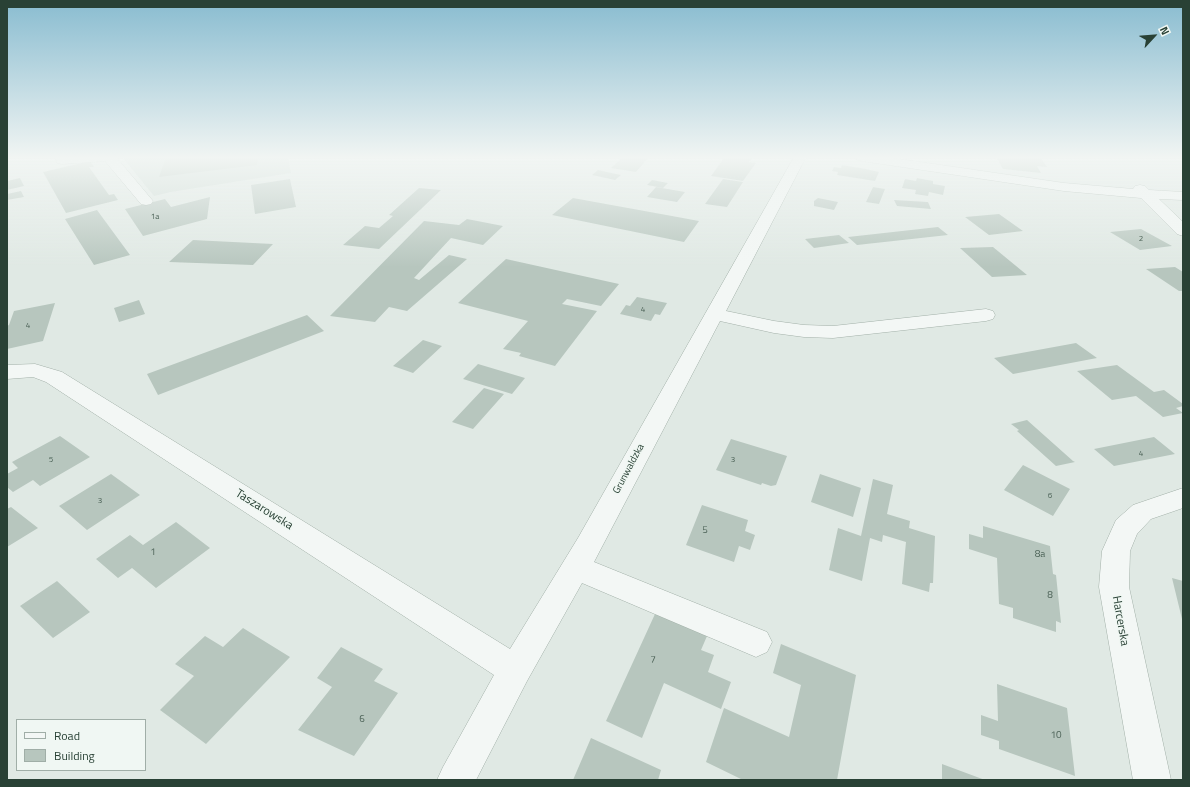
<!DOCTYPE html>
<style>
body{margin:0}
#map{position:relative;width:1190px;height:787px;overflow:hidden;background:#e0e9e4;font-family:"Titillium Web",sans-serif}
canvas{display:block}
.frame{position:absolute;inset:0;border:8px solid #294135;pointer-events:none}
.legend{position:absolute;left:16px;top:719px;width:130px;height:52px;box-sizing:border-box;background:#f0f7f3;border:1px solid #a0aea7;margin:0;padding:5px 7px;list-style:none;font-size:12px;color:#294135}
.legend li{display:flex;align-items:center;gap:8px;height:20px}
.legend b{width:20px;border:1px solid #a0aea7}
.north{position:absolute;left:1134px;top:16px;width:40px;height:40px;-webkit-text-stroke:3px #f0f7f3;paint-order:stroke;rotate:64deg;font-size:11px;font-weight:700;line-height:16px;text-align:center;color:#294135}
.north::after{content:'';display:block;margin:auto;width:14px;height:18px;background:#294135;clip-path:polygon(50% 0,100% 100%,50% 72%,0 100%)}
</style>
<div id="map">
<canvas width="1190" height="787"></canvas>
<div class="frame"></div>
<ul class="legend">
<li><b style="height:5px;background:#f3f7f5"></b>Road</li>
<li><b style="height:11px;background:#b7c6be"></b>Building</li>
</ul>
<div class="north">N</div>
</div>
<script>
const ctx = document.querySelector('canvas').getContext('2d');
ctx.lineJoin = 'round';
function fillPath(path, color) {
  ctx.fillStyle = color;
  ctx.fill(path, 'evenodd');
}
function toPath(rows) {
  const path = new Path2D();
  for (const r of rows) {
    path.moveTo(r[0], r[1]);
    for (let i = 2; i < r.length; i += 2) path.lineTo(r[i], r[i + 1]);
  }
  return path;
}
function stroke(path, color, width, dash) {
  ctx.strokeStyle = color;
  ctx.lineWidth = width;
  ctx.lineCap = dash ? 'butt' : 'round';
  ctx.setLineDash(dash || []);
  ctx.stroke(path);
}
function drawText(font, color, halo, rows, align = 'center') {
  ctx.font = font + ' "Titillium Web",sans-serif';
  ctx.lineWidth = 3;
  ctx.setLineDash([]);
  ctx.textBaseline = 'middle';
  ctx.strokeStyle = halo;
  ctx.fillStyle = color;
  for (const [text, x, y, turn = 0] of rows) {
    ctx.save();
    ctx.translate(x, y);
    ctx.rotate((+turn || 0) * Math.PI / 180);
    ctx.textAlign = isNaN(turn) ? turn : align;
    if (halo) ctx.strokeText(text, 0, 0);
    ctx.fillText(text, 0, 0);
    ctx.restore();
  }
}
fillPath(toPath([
 [122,157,288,157,291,173,171,192,154,196]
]), '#cedbd4');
fillPath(toPath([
 [191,157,258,157,257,165,159,177,165,160],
 [623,157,649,157,636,172,611,168],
 [721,157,753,157,749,162,756,163,743,181,711,176,724,158],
 [996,157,1040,157,1047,167,1037,166,1041,173,1003,169],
 [90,161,94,167,89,167,109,195,114,194,118,200,66,213,43,172],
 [842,165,866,169,879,172,875,181,837,175,838,172,832,171,834,167,841,168],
 [598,170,621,175,615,180,592,175],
 [20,178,24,186,7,190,7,181],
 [917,178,933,181,933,184,945,186,943,195,929,192,928,196,915,194,916,190,902,188,905,179,916,181],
 [290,179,296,207,255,214,251,185],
 [723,179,743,182,727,207,705,204],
 [652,180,668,183,663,188,647,185],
 [656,187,685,192,677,202,647,197],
 [873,187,885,189,879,204,866,202],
 [419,188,441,190,379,249,343,245,365,226,379,228,393,216,389,215],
 [21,191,24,197,7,200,7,194],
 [210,197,207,219,143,236,125,209,165,199,171,207],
 [573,198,672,216,699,221,684,242,552,215],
 [818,198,838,202,834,210,814,206,814,201],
 [894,200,928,202,931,209,897,206],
 [97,210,130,255,94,265,65,219],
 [999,214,1023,231,989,235,965,217],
 [467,219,503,226,483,245,451,238,414,278,419,280,449,255,467,259,407,311,389,307,375,322,330,316,424,221,459,225],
 [938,227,948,235,857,245,848,237],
 [1141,229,1172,246,1140,250,1110,232],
 [839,235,849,243,814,248,805,239],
 [193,240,273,244,253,265,169,262],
 [993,247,1027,275,992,277,960,248],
 [506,259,619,284,601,306,567,299,562,304,597,311,555,366,519,356,521,353,503,349,528,321,458,303],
 [1175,267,1183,272,1183,291,1179,291,1146,269],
 [637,297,667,303,660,315,655,314,651,321,620,314,626,305,630,306],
 [139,300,145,314,119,322,114,308],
 [55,303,43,341,7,349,7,326,9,325,14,311],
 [307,315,324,331,158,395,147,374],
 [423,340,442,346,413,373,393,366],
 [1076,343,1097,358,1013,374,994,358],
 [478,364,525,378,512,394,463,379],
 [1117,365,1154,392,1164,390,1183,404,1183,406,1176,408,1183,413,1163,417,1136,396,1112,400,1077,371],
 [484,388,504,394,473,429,452,422],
 [1027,420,1073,461,1075,462,1056,466,1017,431,1019,430,1011,424],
 [60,436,90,457,40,486,33,480,13,492,7,487,7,474,18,468,12,462],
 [1154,437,1175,454,1114,466,1094,449],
 [731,439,787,456,776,485,771,486,762,483,761,485,716,470],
 [1023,465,1070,489,1053,516,1004,490],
 [111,474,140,495,87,530,59,506],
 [820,474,861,488,853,517,811,502],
 [873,479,893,485,887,514,910,521,909,528,935,536,933,583,930,583,929,592,902,584,906,542,883,535,882,542,870,538,862,581,829,570,838,528,861,536],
 [702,505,748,520,745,531,755,535,750,550,739,546,734,562,686,545],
 [11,507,38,528,7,547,7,509],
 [176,522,210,548,156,588,132,568,118,578,96,559,130,535,143,545],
 [983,526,1050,546,1053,574,1056,575,1061,623,1056,621,1056,632,1013,618,1013,608,999,604,997,558,969,549,969,534,983,538],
 [1172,578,1183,581,1183,619,1182,619],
 [57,581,90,612,53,638,20,606],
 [655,614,707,636,701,650,714,655,708,672,731,682,721,709,664,683,642,738,606,721],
 [243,628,290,657,206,744,160,710,194,676,175,664,205,636,223,647],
 [781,644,856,675,837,780,743,780,706,762,724,708,789,737,801,685,773,673],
 [341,647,383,669,374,681,398,693,354,756,298,730,332,687,317,678],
 [997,684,1067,708,1075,776,999,749,999,741,981,735,981,715,998,721],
 [591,738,661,770,658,780,573,780],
 [942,764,985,780,942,780]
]), '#b7c6be');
const minor = toPath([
 [55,157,116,157,153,201,151,204,146,205,141,204,105,161,62,164,57,163,55,157],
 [794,157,806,157,726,311,774,321,804,325,833,326,986,309,993,311,995,315,993,319,986,321,833,338,804,337,774,333,720,321,594,562,767,632,772,642,767,652,756,657,582,583,527,681,476,780,437,780,443,767,494,675,46,382,33,377,7,379,7,365,35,364,62,372,510,649,578,538,794,157],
 [856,157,886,157,1064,183,1133,189,1135,186,1140,185,1145,186,1149,190,1183,192,1183,200,1159,199,1183,222,1183,236,1177,234,1141,198,1064,191,862,161,857,160,856,157],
 [1183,488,1183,508,1151,519,1137,534,1130,551,1129,587,1171,780,1133,780,1099,587,1102,551,1116,520,1133,505,1183,488]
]);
stroke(minor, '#a2b0a8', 1);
fillPath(minor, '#f3f7f5');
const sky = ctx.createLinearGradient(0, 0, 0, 267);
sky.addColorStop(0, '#89bcd0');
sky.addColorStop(0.59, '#f1f5f3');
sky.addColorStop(1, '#f1f5f300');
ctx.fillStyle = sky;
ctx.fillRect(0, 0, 1190, 267);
drawText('8px', '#4c6257', null, [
 ["1a",155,217],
 ["2",1141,239],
 ["4",643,310],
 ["4",28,326],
 ["4",1141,454],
 ["5",51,460],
 ["3",733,460],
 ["6",1050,496],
 ["3",100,501]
]);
drawText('10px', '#294135', '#f0f7f3', [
 ["Grunwaldzka",629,469,-62]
]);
drawText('10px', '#4c6257', null, [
 ["5",705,531],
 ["1",153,553],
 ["8a",1040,555],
 ["8",1050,596],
 ["7",653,661],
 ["6",362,720],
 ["10",1056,736]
]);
drawText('12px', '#294135', '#f0f7f3', [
 ["Taszarowska",264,510,32],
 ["Harcerska",1120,621,80]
]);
</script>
